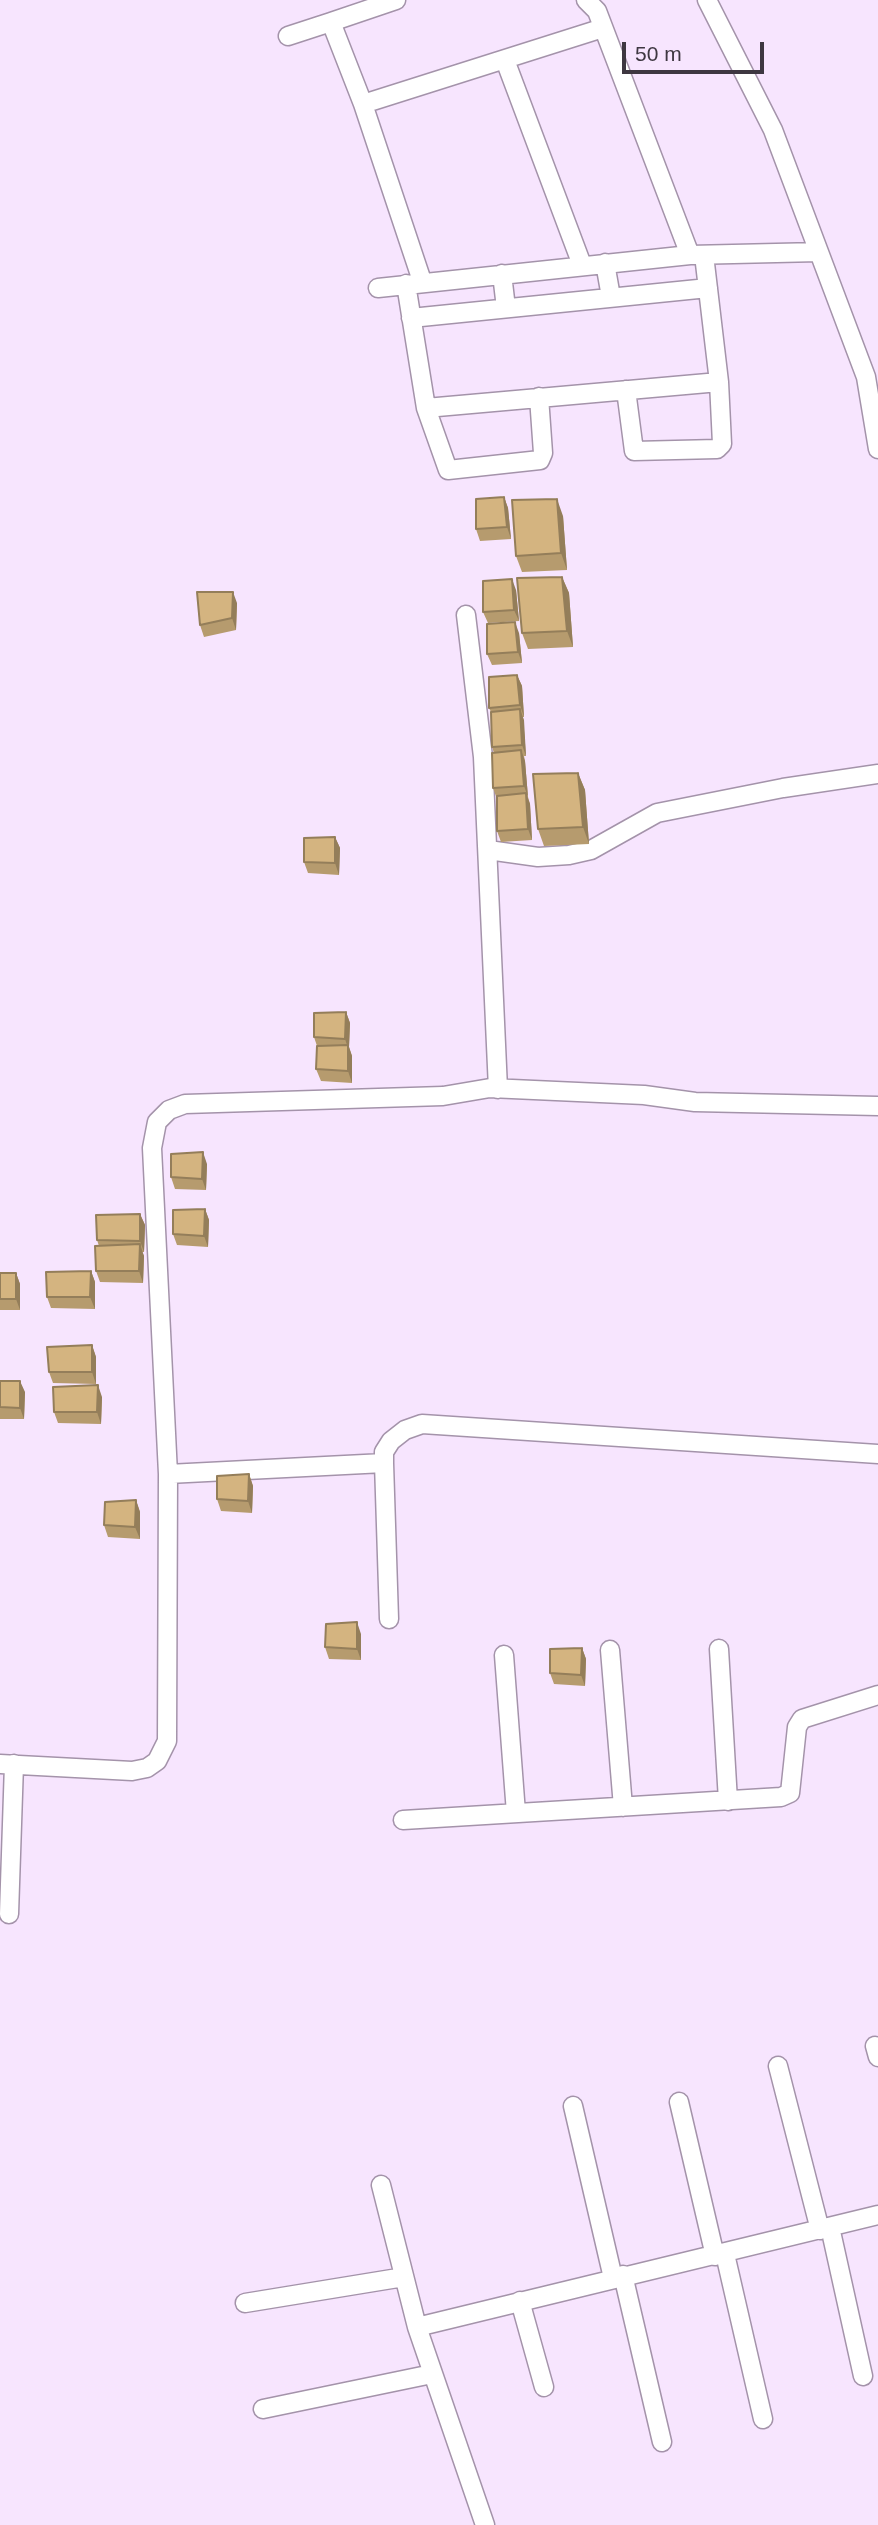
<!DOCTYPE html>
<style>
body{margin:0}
#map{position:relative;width:878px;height:2525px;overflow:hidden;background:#f7e5fe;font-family:Arial,sans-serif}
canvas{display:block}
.scale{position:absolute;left:622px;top:42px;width:142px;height:32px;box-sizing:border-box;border:4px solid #3e3741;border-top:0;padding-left:9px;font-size:21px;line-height:24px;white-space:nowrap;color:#3e3741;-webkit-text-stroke:5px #f7e5fe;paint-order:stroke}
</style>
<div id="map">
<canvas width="878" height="2525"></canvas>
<div class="scale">50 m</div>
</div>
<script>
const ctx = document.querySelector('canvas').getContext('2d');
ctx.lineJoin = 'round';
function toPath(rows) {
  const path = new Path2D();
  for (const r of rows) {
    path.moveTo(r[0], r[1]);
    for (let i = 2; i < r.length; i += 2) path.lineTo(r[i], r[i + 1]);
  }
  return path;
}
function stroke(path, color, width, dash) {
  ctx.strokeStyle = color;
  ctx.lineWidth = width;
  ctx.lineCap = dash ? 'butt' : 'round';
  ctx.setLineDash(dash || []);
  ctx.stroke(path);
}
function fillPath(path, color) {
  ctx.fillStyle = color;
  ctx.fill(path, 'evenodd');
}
const street = toPath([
 [396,0,331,22,363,104,422,281],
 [586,0,597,11,690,255],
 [707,0,773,130,866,377,878,449],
 [288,36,331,22],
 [505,60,582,265],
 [363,104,603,28],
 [605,263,611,297],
 [502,274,506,308],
 [406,284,426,408,448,470,540,460,543,453,539,397],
 [378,288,690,255,819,252],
 [411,318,708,288],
 [626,390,634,451,717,449,722,444,719,382,704,255],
 [426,408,719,382],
 [466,615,483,757,498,1089],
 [488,850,538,857,569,855,591,850,657,813,783,788,878,774],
 [384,1463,389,1619],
 [168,1474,384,1463,384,1452,391,1441,405,1430,422,1424,878,1454],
 [719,1649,728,1801],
 [610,1650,623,1807],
 [504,1655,516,1813],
 [0,1764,132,1771,147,1768,157,1761,167,1741,168,1474,152,1148,157,1122,169,1110,185,1104,443,1096,490,1088,644,1095,695,1102,878,1106],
 [403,1820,781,1797,790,1793,797,1727,802,1719,878,1695],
 [9,1914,14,1764],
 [875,2046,878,2057],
 [778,2066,820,2230],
 [679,2102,715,2256],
 [573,2106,613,2278],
 [381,2185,417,2327,485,2525],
 [830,2227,863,2376],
 [725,2254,763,2419],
 [623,2275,662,2442],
 [520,2301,544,2387],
 [245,2303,404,2277],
 [417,2327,878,2215],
 [263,2409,432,2374]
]);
stroke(street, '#a493aa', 21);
stroke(street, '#fff', 18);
fillPath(toPath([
 [504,497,508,508,511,539,480,541,476,529],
 [563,516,567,570,522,572,516,556],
 [562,577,569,593,573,647,528,649,522,633],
 [516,590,519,621,488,623,483,612],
 [237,603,236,630,204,637,200,625],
 [519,633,522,663,492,665,487,654],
 [517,675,522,686,524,717,523,717,526,756,524,756,525,761,528,797,530,804,532,840,501,842,497,831,497,799,493,788,494,753,492,747,491,712,489,708],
 [578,773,585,790,589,844,544,846,538,829],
 [335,837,340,848,339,875,308,873,304,862],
 [346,1012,350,1023,349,1047,352,1056,352,1083,321,1081,316,1069,317,1046,314,1037],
 [207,1164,206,1190,175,1189,171,1177],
 [205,1209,209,1220,208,1247,177,1245,173,1234],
 [140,1214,145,1225,144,1252,142,1252,144,1256,143,1283,100,1282,96,1271,99,1246,97,1240],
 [91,1271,95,1282,95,1309,51,1308,47,1297],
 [0,1273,16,1273,20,1284,20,1310,0,1310],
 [92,1345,96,1357,96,1384,53,1383,49,1372],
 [0,1381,25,1392,24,1419,0,1419],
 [102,1397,101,1424,58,1423,54,1412],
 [249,1474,253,1486,252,1513,221,1511,217,1499],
 [136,1500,140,1512,140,1539,108,1537,104,1525],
 [361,1634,361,1660,329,1659,325,1647],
 [582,1648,586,1659,585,1686,554,1684,550,1673]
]), '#b69b6e');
fillPath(toPath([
 [504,497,508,508,511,539,507,527],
 [557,499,563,516,567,570,561,553],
 [562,577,569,593,573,647,567,631],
 [512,579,516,590,519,621,514,610],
 [233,592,237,603,236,630,232,618],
 [515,622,519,633,522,663,518,652],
 [517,675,522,686,524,717,520,705],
 [520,709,524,720,526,756,522,745],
 [521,750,525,761,528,797,524,786],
 [578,773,585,790,589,844,583,827],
 [526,793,530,804,532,840,528,829],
 [335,837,340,848,339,875,335,863],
 [346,1012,350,1023,349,1047,352,1056,352,1083,348,1071,348,1048,345,1039],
 [203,1152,207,1164,206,1190,202,1179],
 [205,1209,209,1220,208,1247,204,1236],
 [140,1214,145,1225,144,1252,140,1241],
 [140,1244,144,1256,143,1283,139,1271],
 [91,1271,95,1282,95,1309,90,1297],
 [16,1273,20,1284,20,1310,16,1299],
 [92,1345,96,1357,96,1384,92,1372],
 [20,1381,25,1392,24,1419,20,1408],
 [98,1385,102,1397,101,1424,97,1412],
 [249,1474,253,1486,252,1513,248,1501],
 [136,1500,140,1512,140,1539,135,1527],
 [357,1622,361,1634,361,1660,357,1649],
 [582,1648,586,1659,585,1686,581,1675]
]), '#947e5a');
const building = toPath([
 [504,497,507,527,476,529,476,499,504,497],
 [557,499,561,553,516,556,512,500,557,499],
 [562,577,567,631,522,633,517,578,562,577],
 [512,579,514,610,483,612,483,581,512,579],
 [197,592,233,592,232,618,200,625,197,592],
 [515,622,518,652,487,654,487,624,515,622],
 [517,675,520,705,489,708,489,677,517,675],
 [520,709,522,745,492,747,491,712,520,709],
 [521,750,524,786,493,788,492,753,521,750],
 [578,773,583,827,538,829,533,774,578,773],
 [526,793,528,829,497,831,497,796,526,793],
 [335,837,335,863,304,862,304,838,335,837],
 [346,1012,345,1039,314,1037,314,1013,346,1012],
 [348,1045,348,1071,316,1069,317,1046,348,1045],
 [203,1152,202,1179,171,1177,171,1154,203,1152],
 [205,1209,204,1236,173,1234,173,1210,205,1209],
 [140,1214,140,1241,97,1240,96,1215,140,1214],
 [140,1244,139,1271,96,1271,95,1246,140,1244],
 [91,1271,90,1297,47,1297,46,1272,91,1271],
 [0,1273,16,1273,16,1299,0,1299,0,1273],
 [92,1345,92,1372,49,1372,47,1347,92,1345],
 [0,1381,20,1381,20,1408,0,1407,0,1381],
 [98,1385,97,1412,54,1412,53,1387,98,1385],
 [249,1474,248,1501,217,1499,217,1476,249,1474],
 [136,1500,135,1527,104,1525,105,1502,136,1500],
 [357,1622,357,1649,325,1647,326,1624,357,1622],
 [582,1648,581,1675,550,1673,550,1649,582,1648]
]);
fillPath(building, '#d4b480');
stroke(building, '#947e5a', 2);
</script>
